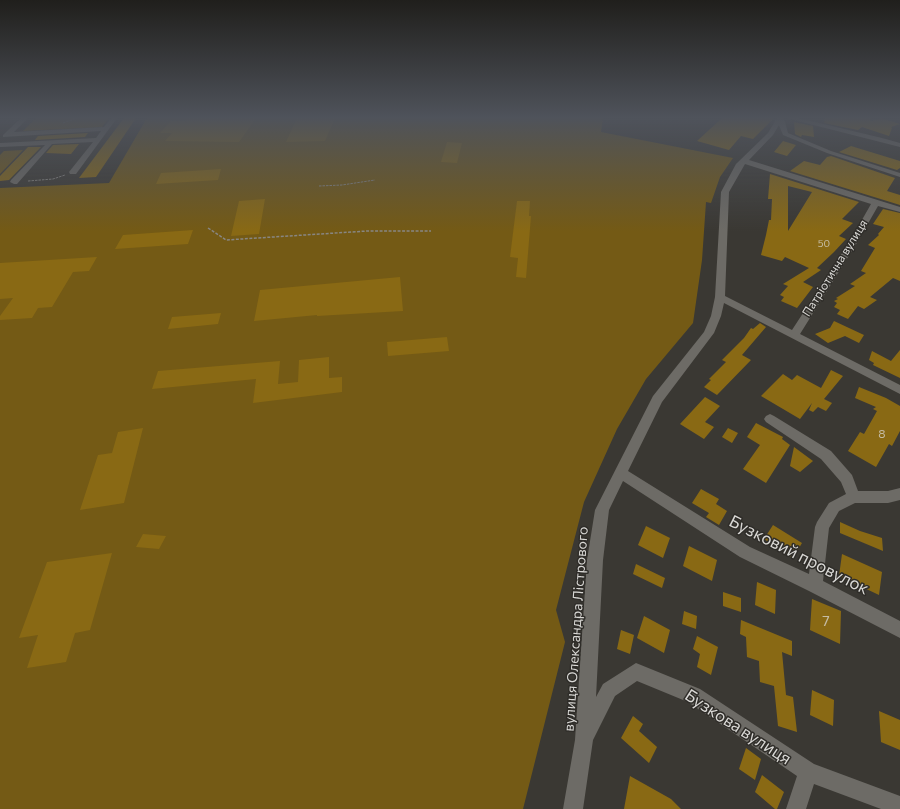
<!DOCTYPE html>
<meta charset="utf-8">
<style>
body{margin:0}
canvas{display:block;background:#3a3833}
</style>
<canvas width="900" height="809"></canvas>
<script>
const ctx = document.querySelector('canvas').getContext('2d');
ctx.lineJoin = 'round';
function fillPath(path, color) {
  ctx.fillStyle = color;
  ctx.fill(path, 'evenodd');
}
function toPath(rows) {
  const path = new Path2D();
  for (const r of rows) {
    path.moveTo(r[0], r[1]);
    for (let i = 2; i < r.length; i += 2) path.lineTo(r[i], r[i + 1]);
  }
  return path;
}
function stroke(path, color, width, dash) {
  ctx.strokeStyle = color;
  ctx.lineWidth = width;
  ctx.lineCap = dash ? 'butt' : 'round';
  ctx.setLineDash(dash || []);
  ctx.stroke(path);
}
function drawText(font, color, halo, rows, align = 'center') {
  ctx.font = font + ' Commissioner,sans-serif';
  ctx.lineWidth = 3;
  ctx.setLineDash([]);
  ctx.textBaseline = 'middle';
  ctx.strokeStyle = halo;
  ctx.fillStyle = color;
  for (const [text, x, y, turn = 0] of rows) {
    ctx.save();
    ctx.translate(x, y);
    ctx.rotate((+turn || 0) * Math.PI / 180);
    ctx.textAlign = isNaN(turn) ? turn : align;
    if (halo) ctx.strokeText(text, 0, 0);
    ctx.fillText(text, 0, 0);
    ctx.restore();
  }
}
fillPath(toPath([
 [36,118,109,118,102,127,23,131],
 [147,118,603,118,601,132,733,158,720,177,711,203,706,202,702,260,693,323,646,379,617,429,584,502,556,610,565,642,523,809,0,809,0,188,109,183],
 [23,150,0,174,0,155,4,151]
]), '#745a15');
fillPath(toPath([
 [124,118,136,118,96,177,79,178],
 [188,118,256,118,239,142,165,141,172,133,160,133,171,121,185,121],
 [297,118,335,118,325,141,286,142],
 [722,118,774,118,753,139,741,136,729,150,697,141],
 [825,118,872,118,870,120,872,121,881,118,900,124,891,127,892,128,889,136,862,127,858,130,824,123],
 [794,122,813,126,814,137,802,135,801,137,795,134],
 [88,133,85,137,35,140,38,136],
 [783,141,796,145,787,156,774,152],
 [447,142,462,143,457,163,441,162],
 [79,144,71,154,46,153,53,145],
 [851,146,900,161,900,168,897,170,839,152],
 [28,147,41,147,9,180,0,181,0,176],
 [831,156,895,178,887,191,900,195,900,205,790,171,804,161,820,165,827,157],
 [221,169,218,180,156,184,161,173],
 [770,174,859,202,842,219,853,223,839,236,846,239,834,252,817,268,821,270,803,282,813,287,797,308,781,301,784,297,780,295,788,286,783,284,809,268,785,257,782,261,761,255,766,235,769,220,771,220,772,199,768,199],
 [788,186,812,192,788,231],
 [265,199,259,234,231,236,239,201],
 [517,201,530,201,529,216,531,216,526,278,516,277,518,258,510,257],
 [883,209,900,213,900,281,893,278,870,297,877,300,864,309,858,306,848,319,837,314,840,310,834,307,837,303,834,301,838,299,836,298,855,286,850,284,866,273,861,271,875,248,868,245,879,235,878,234,884,227,873,224],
 [193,230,188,244,115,249,123,235],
 [97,257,89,271,73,272,52,307,38,308,32,318,0,320,0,316,13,298,0,299,0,263],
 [400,277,403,311,317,316,317,315,254,321,260,290],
 [221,313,218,324,168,329,172,317],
 [834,321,864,335,859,343,845,336,828,343,815,334,830,328],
 [760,323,766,327,742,355,751,360,717,395,704,387,711,380,709,379,726,362,722,360,744,338,751,328,753,329],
 [447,337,449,351,388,356,387,342],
 [900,350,900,378,873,365,874,363,869,360,872,351,891,361],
 [329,357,329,378,342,377,342,392,253,403,256,379,152,389,158,371,280,361,278,384,298,382,299,360],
 [831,370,843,376,824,399,832,403,826,411,818,407,813,412,809,410,812,403,800,419,761,396,783,374,792,380,797,375,821,388],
 [859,387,886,398,900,406,900,431,892,446,889,444,876,467,848,451,860,432,864,434,877,411,873,409,876,407,855,398],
 [705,397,720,406,705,422,714,427,704,439,680,424],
 [756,423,783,437,782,439,790,445,766,483,743,469,760,445,747,437],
 [143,428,124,503,80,510,98,455,112,453,118,432],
 [728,428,738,433,732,443,722,437],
 [794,447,813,461,800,472,790,466],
 [701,489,719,499,716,504,727,511,719,525,706,517,709,513,692,503],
 [840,522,860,531,882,538,883,551,840,533],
 [773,525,802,543,793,558,764,539],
 [646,526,670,538,663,558,638,545],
 [143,534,166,536,159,549,136,547],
 [689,546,717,560,712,581,683,566],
 [112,553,90,630,75,633,66,662,27,668,38,635,19,638,47,562],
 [842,554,882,572,879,595,839,576],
 [636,564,665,578,662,588,633,574],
 [757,582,776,590,775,614,755,605],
 [723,592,741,598,741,612,723,606],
 [812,599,841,611,840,644,810,630],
 [684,611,697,616,696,629,682,624],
 [644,616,670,630,664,653,637,638],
 [741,620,792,641,792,656,782,652,786,695,793,697,797,732,778,726,774,686,760,682,759,661,747,657,746,637,740,634],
 [621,630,634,635,630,654,617,649],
 [697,636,718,647,711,675,697,667,700,654,693,649],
 [812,690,834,700,833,726,810,715],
 [879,711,900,720,900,750,881,742],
 [633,716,643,724,639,731,657,747,649,763,621,738],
 [746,748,761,759,755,780,739,769],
 [762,775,784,792,777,809,775,809,755,792],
 [630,776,671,799,681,809,624,809]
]), '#896914');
stroke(toPath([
 [63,123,77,118],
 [28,181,53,179,65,175],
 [319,186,342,185,375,180]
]), '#888682', 1, [2.5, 1]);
stroke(toPath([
 [208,228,226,240,367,231,431,231]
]), '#888682', 1.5, [3, 1.5]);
fillPath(toPath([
 [21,118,28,118,14,132,104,127,111,118,117,118,76,174,70,174,69,172,93,142,52,144,17,184,14,184,10,182,11,180,45,145,0,147,0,143,96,138,101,131,3,137,3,135,21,118],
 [777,118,784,118,788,133,831,151,900,173,900,177,827,153,783,135,779,125,773,135,749,160,900,207,900,212,878,206,858,241,800,334,900,385,900,394,724,303,721,316,714,333,662,402,628,471,750,547,809,574,815,527,817,522,829,503,846,494,841,482,821,459,766,422,764,419,766,416,770,414,774,416,831,451,852,475,858,491,888,491,900,488,900,500,888,503,855,503,839,511,829,528,823,581,900,621,900,638,809,591,740,557,623,481,609,510,603,560,596,697,603,684,636,663,700,689,814,764,900,796,900,809,881,809,814,784,806,809,786,809,797,776,688,702,637,681,615,696,593,740,583,809,563,809,575,740,587,560,595,510,653,396,704,332,711,316,715,297,721,192,736,164,768,133,777,118],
 [745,164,871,204,850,241,792,330,725,296,729,192,745,164],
 [786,118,798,118,882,138,900,143,900,147,786,118]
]), '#6d6b66');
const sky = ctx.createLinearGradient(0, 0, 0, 231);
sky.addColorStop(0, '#201f1c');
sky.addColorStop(0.51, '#4f535b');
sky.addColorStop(1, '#4f535b00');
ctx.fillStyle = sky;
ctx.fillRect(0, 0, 900, 231);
drawText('10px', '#c5bca5', null, [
 ["50",824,244]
]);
drawText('12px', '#d9d8d5', '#2f2d29', [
 ["Патріотична вулиця",835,268,-58]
]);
drawText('12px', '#c5bca5', null, [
 ["8",882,434]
]);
drawText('14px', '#c5bca5', null, [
 ["7",826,621]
]);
drawText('14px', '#d9d8d5', '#2f2d29', [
 ["вулиця Олександра Лістрового",576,629,-86]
]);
drawText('17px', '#d9d8d5', '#2f2d29', [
 ["Бузковий провулок",799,555,27],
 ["Бузкова вулиця",738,727,33]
]);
</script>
